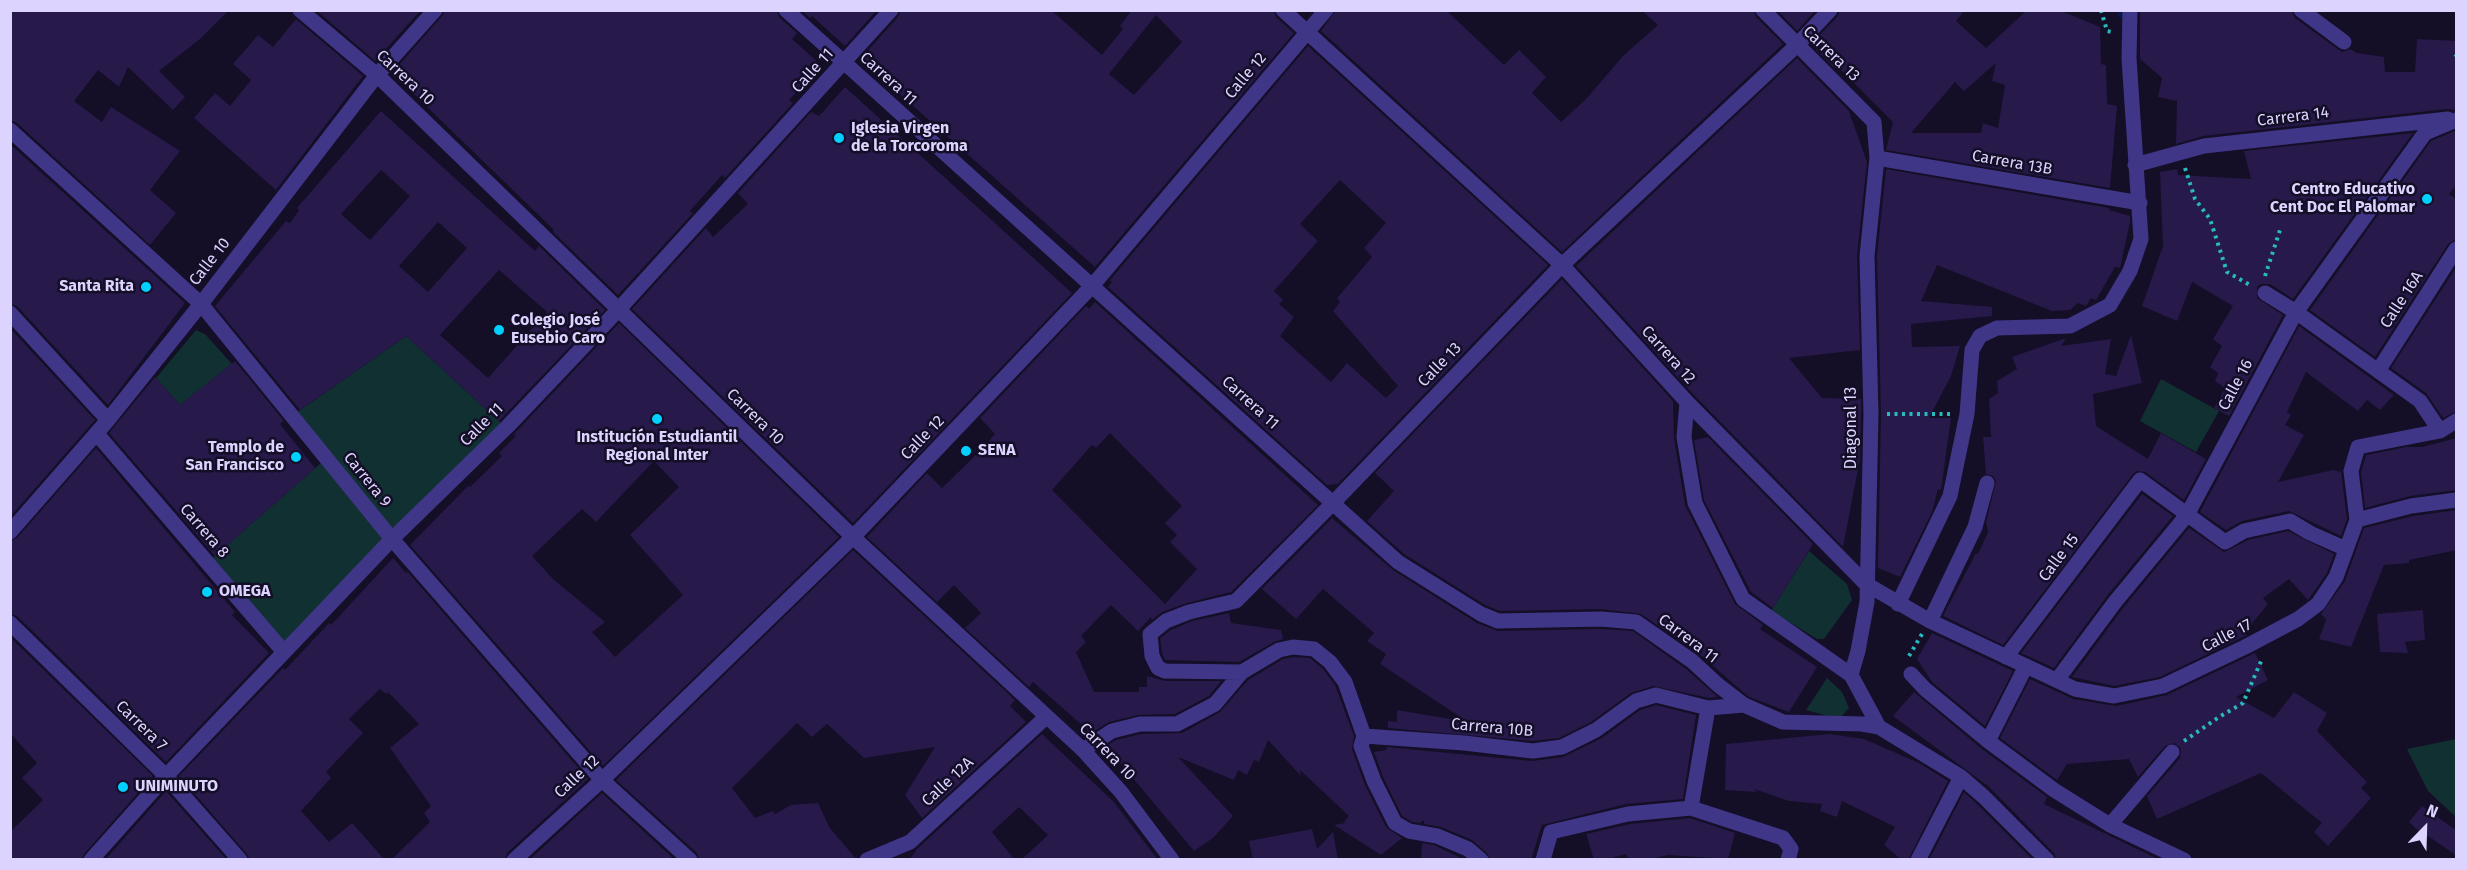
<!DOCTYPE html>
<meta charset="utf-8">
<style>
body{margin:0}
#map{position:relative;width:2467px;height:870px;overflow:hidden;background:#140e27;font-family:"Fira Sans",sans-serif}
canvas{display:block}
.frame{position:absolute;inset:0;border:12px solid #dcd4ff;pointer-events:none}
.north{position:absolute;left:2395px;top:798px;width:60px;height:60px;-webkit-text-stroke:4px #140e27;paint-order:stroke;rotate:23deg;font-size:16px;font-weight:700;line-height:24px;text-align:center;color:#dcd4ff}
.north::after{content:'';display:block;margin:auto;width:21px;height:27px;background:#dcd4ff;clip-path:polygon(50% 0,100% 100%,50% 72%,0 100%)}
</style>
<div id="map">
<canvas width="2467" height="870"></canvas>
<div class="frame"></div>
<div class="north">N</div>
</div>
<script>
const ctx = document.querySelector('canvas').getContext('2d');
ctx.lineJoin = 'round';
function fillPath(path, color) {
  ctx.fillStyle = color;
  ctx.fill(path, 'evenodd');
}
function toPath(rows) {
  const path = new Path2D();
  for (const r of rows) {
    path.moveTo(r[0], r[1]);
    for (let i = 2; i < r.length; i += 2) path.lineTo(r[i], r[i + 1]);
  }
  return path;
}
function stroke(path, color, width, dash) {
  ctx.strokeStyle = color;
  ctx.lineWidth = width;
  ctx.lineCap = dash ? 'butt' : 'round';
  ctx.setLineDash(dash || []);
  ctx.stroke(path);
}
function drawText(font, color, halo, rows, align = 'center') {
  ctx.font = font + ' "Fira Sans",sans-serif';
  ctx.lineWidth = 5;
  ctx.setLineDash([]);
  ctx.textBaseline = 'middle';
  ctx.strokeStyle = halo;
  ctx.fillStyle = color;
  for (const [text, x, y, turn = 0] of rows) {
    ctx.save();
    ctx.translate(x, y);
    ctx.rotate((+turn || 0) * Math.PI / 180);
    ctx.textAlign = isNaN(turn) ? turn : align;
    if (halo) ctx.strokeText(text, 0, 0);
    ctx.fillText(text, 0, 0);
    ctx.restore();
  }
}
fillPath(toPath([
 [196,330,205,334,232,364,180,405,156,378],
 [406,336,501,423,279,652,209,561,322,462,289,418],
 [2161,379,2219,411,2196,452,2140,421],
 [1809,551,1847,584,1852,600,1824,639,1817,639,1771,611],
 [1827,678,1842,692,1849,708,1839,719,1806,710],
 [2456,739,2456,817,2428,791,2407,749]
]), '#103031');
stroke(toPath([
 [2121,15,2121,10]
]), '#071946', 6);
fillPath(toPath([
 [10,10,229,10,200,39,159,71,185,97,173,110,128,67,119,87,98,70,74,101,102,122,111,107,180,151,150,190,176,213,150,245,17,123,10,120],
 [316,10,421,10,375,61],
 [445,10,777,10,779,17,797,33,792,39,821,65,789,100,793,103,725,178,722,175,690,211,693,213,618,295,553,232,554,230,392,73,442,16],
 [801,10,877,10,845,46,812,16,810,18],
 [901,10,1051,10,1102,55,1123,29,1120,26,1132,10,1274,10,1276,17,1294,33,1095,267,860,59,898,17],
 [1156,15,1182,42,1134,95,1109,74],
 [1336,10,1446,10,1504,65,1519,50,1546,77,1532,93,1561,122,1587,98,1623,56,1658,25,1641,10,1754,10,1756,17,1783,44,1562,252,1321,31],
 [1777,10,1816,10,1797,31],
 [1840,10,1965,10,1956,21,1986,48,2027,10,2059,10,2100,27,2101,64,2106,65,2107,104,2117,106,2110,188,1886,150,1893,122,1833,62,1835,69,1811,44,1837,17],
 [1996,63,1992,81,2005,85,1998,128,1983,123,1981,133,1911,133,1955,82,1964,91],
 [2140,10,2291,10,2295,18,2339,50,2343,52,2350,49,2357,53,2384,57,2385,72,2415,72,2417,39,2457,41,2457,110,2447,109,2203,136,2176,144,2177,101,2158,97,2162,78,2140,59],
 [296,19,363,76,276,190,194,118,215,93,230,106,251,80,233,64,258,35,273,47],
 [1308,46,1548,265,1338,484,1327,485,1108,287,1112,282,1110,280],
 [1340,180,1386,223,1364,248,1372,257,1337,298,1340,302,1333,311,1398,386,1386,398,1347,363,1331,382,1280,336,1294,317,1279,304,1283,300,1274,291,1318,241,1300,224],
 [1797,58,1849,111,1867,162,1857,255,1860,350,1789,358,1822,398,1861,399,1860,459,1843,547,1694,395,1576,266],
 [845,87,1072,293,853,523,632,309,706,228,713,237,748,204,738,193,811,112,819,116],
 [381,111,535,251,539,246,605,310,499,421,406,336,300,410,215,306,286,221,290,223,299,210,297,208],
 [381,170,410,196,370,240,341,214],
 [438,222,467,248,428,292,399,266],
 [499,270,547,312,488,378,440,335],
 [2457,130,2457,184,2449,194,2457,200,2457,239,2448,244,2375,357,2310,310,2431,141],
 [2413,133,2293,299,2270,284,2261,284,2257,287,2257,298,2283,315,2229,416,2214,408,2225,388,2215,381,2218,373,2210,367,2222,346,2213,339,2233,306,2192,282,2177,321,2142,306,2163,246,2160,172,2177,169,2178,175,2251,179,2244,151],
 [10,144,185,303,108,405,17,306,10,304],
 [1886,169,2109,208,2109,210,2130,216,2130,222,2120,268,2115,267,2096,300,2091,298,2086,306,2078,303,2070,310,2052,311,1937,265,1921,301,1992,307,1992,316,1911,324,1912,347,1960,346,1951,376,1929,418,1951,418,1941,490,1938,489,1932,512,1900,577,1878,568,1881,414,1877,256],
 [2457,266,2457,411,2443,418,2426,393,2391,368],
 [1562,279,1673,401,1674,439,1685,505,1735,604,1763,625,1760,629,1817,667,1789,712,1749,697,1698,653,1641,614,1601,609,1500,611,1485,605,1404,554,1367,521,1394,491,1375,473],
 [1095,302,1318,505,1231,592,1187,603,1162,612,1152,620,1151,617,1138,631,1111,605,1081,636,1086,642,1076,652,1094,692,1139,692,1139,687,1147,687,1147,676,1165,681,1221,681,1209,696,1175,714,1138,715,1109,722,1091,733,1033,682,1029,687,965,628,981,613,954,585,937,602,867,537,927,473,942,488,981,450,995,434,980,418,1086,306,1089,309],
 [1110,433,1182,506,1165,523,1177,535,1170,542,1197,569,1165,604,1052,490,1092,445,1096,448],
 [619,323,839,537,603,766,410,545,468,486,470,487,502,456,499,453,516,436,514,434],
 [654,461,679,487,630,535,683,595,615,657,592,632,605,622,553,579,532,556,582,509,596,522],
 [2299,326,2394,395,2380,410,2367,400,2358,411,2306,372,2287,412,2291,415,2285,425,2304,435,2278,482,2333,470,2341,472,2347,519,2341,536,2289,511,2242,521,2226,530,2200,512],
 [10,328,95,420,10,517],
 [2131,335,2142,383,2093,394,2096,426,2148,459,2161,433,2206,459,2184,500,2145,472,2137,471,2133,474,2003,645,1943,616,1976,553,1978,554,1988,532,1986,522,1996,481,1993,476,1986,474,1983,437,1991,437,1989,399,1998,393,1997,381,2017,369,2012,357,2066,338,2061,346,2111,339,2105,374,2116,376],
 [235,361,284,421,280,424,315,468,215,556,109,433,155,377,180,405],
 [1708,437,1813,544,1773,608,1751,592,1704,500,1694,440],
 [2457,438,2457,490,2410,496,2365,508,2361,472,2366,455,2406,447,2422,447],
 [96,448,235,612,232,615,269,653,166,762,17,616,10,614,10,541,17,538],
 [2142,494,2173,516,2107,596,2054,668,2021,653],
 [2457,510,2457,550,2409,560,2409,563,2384,565,2351,647,2319,639,2326,620,2321,614,2345,581,2364,528,2413,516],
 [1332,518,1393,570,1477,623,1498,631,1601,629,1633,631,1686,669,1718,697,1709,698,1653,686,1631,693,1591,722,1559,738,1533,741,1388,728,1388,721,1397,722,1397,710,1468,722,1380,664,1386,654,1367,641,1374,633,1323,589,1296,619,1262,589],
 [2189,528,2224,552,2248,540,2288,531,2334,554,2327,573,2308,600,2289,579,2263,598,2268,604,2245,632,2247,635,2160,677,2114,686,2072,677,2123,608],
 [853,550,1015,700,1010,706,1026,722,922,818,905,795,935,747,864,758,827,724,812,737,797,723,732,788,755,818,773,811,775,814,791,805,818,803,830,828,857,860,699,860,697,853,616,780],
 [393,558,407,574,407,571,588,779,507,853,505,860,391,860,430,822,424,813,431,806,390,748,419,724,388,692,386,694,380,689,349,719,363,733,326,772,331,778,301,811,329,842,352,823,385,860,250,860,247,854,179,776,283,668,285,670,329,623,331,625],
 [2423,610,2425,640,2405,642,2408,653,2380,652,2377,614],
 [1229,613,1231,623,1281,630,1283,639,1274,642,1239,662,1165,660,1162,653,1160,638,1171,630,1192,621],
 [1932,633,2013,671,1985,726,1932,682,1917,659],
 [10,637,153,776,84,854,81,860,10,860,10,832,43,800,22,778,37,763,10,733],
 [2255,653,2268,680,2236,697,2274,718,2294,692,2327,713,2317,731,2367,782,2361,788,2371,798,2328,846,2314,832,2322,823,2261,773,2157,819,2147,796,2180,758,2181,748,2174,743,2165,746,2138,777,2129,759,2067,764,2057,780,2000,738,2030,679,2073,699,2116,706,2167,695],
 [1294,657,1310,658,1323,669,1335,685,1354,736,1352,749,1365,785,1386,827,1402,838,1381,855,1334,825,1345,823,1344,822,1349,816,1300,770,1301,776,1268,740,1259,762,1254,760,1247,775,1238,770,1234,780,1178,757,1233,816,1213,838,1194,851,1106,746,1116,740,1141,734,1182,733,1220,712,1248,680,1283,659],
 [1914,692,1982,749,2047,797,2044,804,2160,860,2056,860,2054,853,1988,786,1893,716],
 [1656,705,1696,715,1683,799,1626,804,1542,825,1531,860,1490,860,1487,853,1472,840,1441,827,1424,824,1424,820,1420,823,1412,822,1402,816,1383,777,1374,752,1386,750,1387,747,1532,761,1563,757,1602,738,1640,710],
 [1042,734,1114,802,1158,860,1021,860,1048,835,1019,807,992,832,1015,860,909,860,917,849],
 [1829,734,1864,739,1919,763,1948,781,1908,860,1902,860,1884,845,1895,827,1842,801,1837,817,1820,811,1822,804,1789,801,1754,789,1757,792,1725,790,1726,744],
 [166,791,227,860,105,860],
 [1964,792,1977,804,2033,860,1929,860],
 [602,793,675,860,529,860],
 [2422,806,2457,831,2457,856,2428,836,2426,838,2409,822],
 [1690,818,1735,833,1728,859,1668,855,1647,860,1629,860,1626,854,1605,860,1594,860,1586,834,1630,824],
 [1312,829,1317,849,1333,832,1338,860,1253,860,1249,841],
 [1422,843,1434,845,1465,860,1421,860]
]), '#271949');
stroke(toPath([
 [2101,10,2107,31,2112,32],
 [2455,57,2456,56],
 [2185,168,2195,199,2210,219,2227,272,2250,285],
 [2265,276,2281,227],
 [1887,414,1951,414],
 [1909,656,1922,634],
 [2184,741,2219,717,2243,703,2262,659]
]), '#28bbbe', 4, [3, 4.5]);
stroke(toPath([
 [786,10,1398,562,1481,614,1498,621,1601,619,1636,622,1692,661,1718,685,1744,705],
 [1283,10,1562,265,1687,402,1866,584,1930,621,2075,689,2114,696,2163,686,2245,647,2298,619,2318,604,2336,577,2357,520,2351,471,2358,447,2440,431,2456,421],
 [1763,10,1874,122,1877,158,1867,256,1871,414,1867,602,1858,651,1851,675,1879,727],
 [2301,10,2344,42],
 [10,130,201,304,392,539,602,780,690,860],
 [1877,158,2140,203],
 [2135,165,2204,146,2448,119],
 [2265,293,2296,312,2420,401,2440,431],
 [10,313,108,420],
 [2378,371,2456,249],
 [1687,402,1684,437,1695,503,1743,599,1851,675],
 [97,434,284,652],
 [2357,520,2411,506,2456,500],
 [10,532,108,420,201,304,377,75,435,10],
 [1898,604,1950,496,1967,414,1972,350,1980,336,1997,328,2070,326,2110,305,2130,271,2141,239,2129,58,2130,10],
 [1930,621,1975,527,1987,483],
 [10,623,166,776,240,860],
 [2006,657,2140,480,2225,542,2244,531,2290,521,2310,533,2346,549],
 [1242,672,1165,671,1158,668,1152,656,1150,634,1166,621,1189,612,1236,601,1333,503,1562,265,1796,46,1830,10],
 [1911,674,1925,689,1988,741,2054,790,2110,825,2184,860],
 [2057,680,2115,602,2187,515,2296,312,2425,133,2456,120],
 [1364,736,1464,743,1533,751,1562,747,1596,730,1636,701,1656,695,1708,708,1744,705,1783,722,1862,724,1879,727,1961,777,1984,797,2047,860],
 [1988,741,2026,666],
 [1083,750,1112,731,1140,724,1177,724,1215,704,1242,672,1279,650,1293,647,1314,649,1330,662,1345,682,1364,736,1361,746,1374,781,1395,823,1409,831,1437,836,1468,849,1481,860],
 [1691,808,1708,708],
 [2110,825,2172,752],
 [91,860,166,776,392,539,508,426,619,309,891,10],
 [514,860,602,780,853,537,1092,286,1326,10],
 [867,860,910,842,1045,718],
 [1543,860,1551,832,1628,814,1691,808,1783,838,1791,849,1788,860],
 [1918,860,1961,777]
]), '#403688', 15);
stroke(toPath([
 [300,10,377,75,853,537,1083,750,1121,792,1172,860]
]), '#403688', 15);
for (const [x, y, r, color] of [
 [839,138,6,"#00d0ff"],
 [2427,199,6,"#00d0ff"],
 [146,287,6,"#00d0ff"],
 [499,330,6,"#00d0ff"],
 [657,419,6,"#00d0ff"],
 [966,451,6,"#00d0ff"],
 [296,457,6,"#00d0ff"],
 [207,592,6,"#00d0ff"],
 [123,787,6,"#00d0ff"]
]) {
  const dot = new Path2D();
  dot.arc(x, y, r, 0, 2 * Math.PI);
  ctx.fillStyle = color;
  ctx.fill(dot);
  stroke(dot, '#140e27', 2);
}
drawText('16px', '#dcd4ff', '#140e27', [
 ["Carrera 13",1831,54,44],
 ["Calle 11",813,71,-48],
 ["Calle 12",1246,76,-50],
 ["Carrera 10",405,78,43],
 ["Carrera 11",888,79,42],
 ["Carrera 14",2293,117,-7],
 ["Carrera 13B",2012,163,10],
 ["Calle 10",210,262,-52],
 ["Calle 16A",2402,300,-57],
 ["Carrera 12",1668,355,48],
 ["Calle 13",1440,365,-46],
 ["Calle 16",2236,385,-62],
 ["Carrera 11",1250,403,42],
 ["Carrera 10",755,417,44],
 ["Calle 11",482,425,-45],
 ["Diagonal 13",1852,428,-90],
 ["Calle 12",923,438,-46],
 ["Carrera 9",367,480,51],
 ["Carrera 8",204,531,49],
 ["Calle 15",2059,558,-53],
 ["Calle 17",2227,636,-27],
 ["Carrera 11",1688,639,37],
 ["Carrera 7",141,726,44],
 ["Carrera 10B",1492,728,5],
 ["Carrera 10",1107,752,46],
 ["Calle 12",577,777,-43],
 ["Calle 12A",948,782,-43]
]);
drawText('bold 16px', '#dcd4ff', '#140e27', [
 ["Iglesia Virgen",851,129],
 ["de la Torcoroma",851,147],
 ["Centro Educativo",2415,190,"right"],
 ["Cent Doc El Palomar",2415,208,"right"],
 ["Santa Rita",134,287,"right"],
 ["Colegio José",511,321],
 ["Eusebio Caro",511,339],
 ["Institución Estudiantil",657,438,"center"],
 ["Regional Inter",657,456,"center"],
 ["Templo de",284,448,"right"],
 ["San Francisco",284,466,"right"],
 ["SENA",978,451],
 ["OMEGA",219,592],
 ["UNIMINUTO",135,787]
], 'left');
</script>
